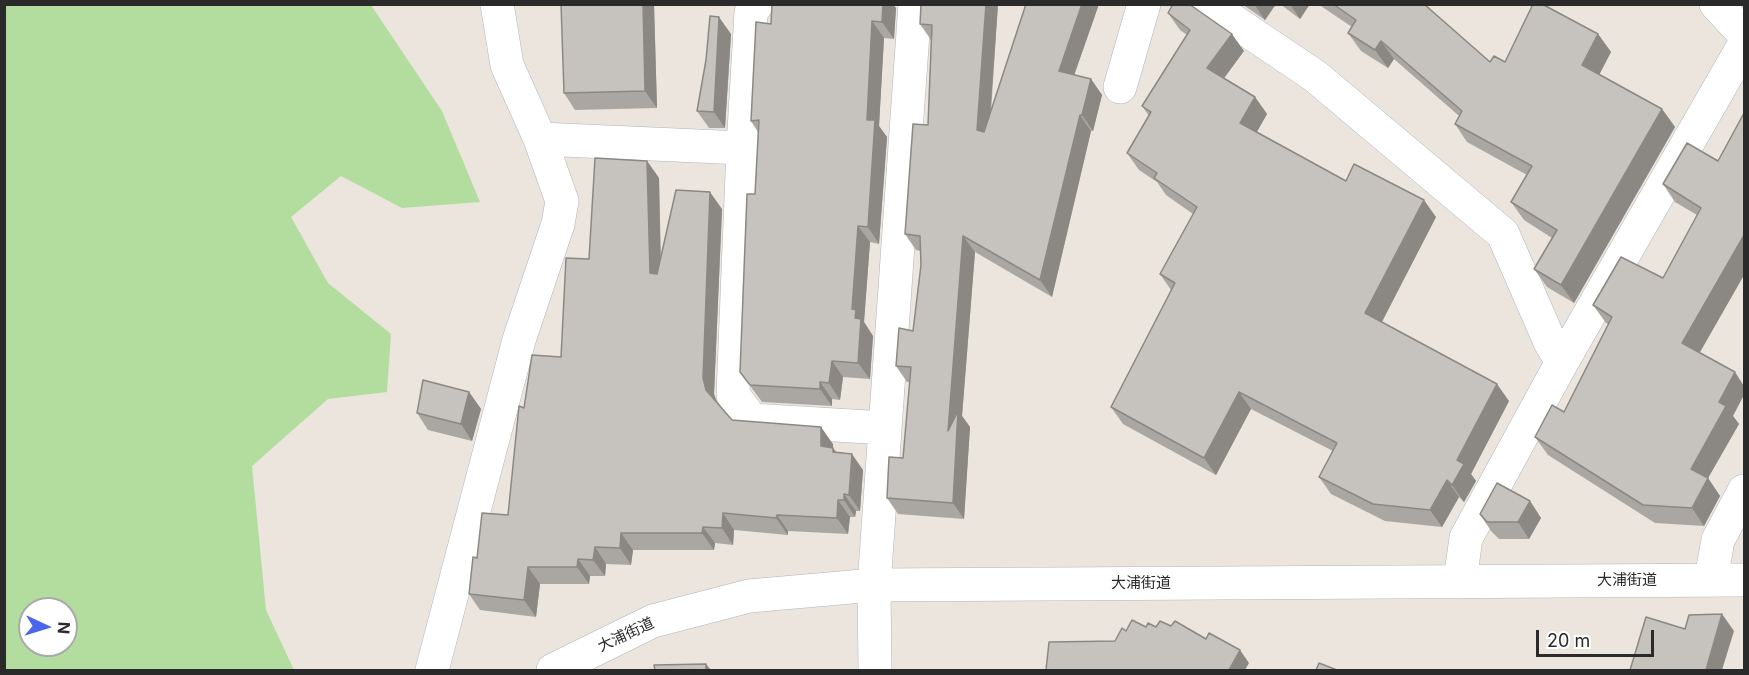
<!DOCTYPE html>
<meta charset="utf-8">
<style>
body{margin:0}
#map{position:relative;width:1749px;height:675px;overflow:hidden;background:#ebe5dd;font-family:Inter,sans-serif}
canvas{display:block}
.frame{position:absolute;inset:0;border:6px solid #2a2a2a;pointer-events:none}
.north{position:absolute;left:18px;top:597px;width:60px;height:60px;box-sizing:border-box;background:#fff;border:2px solid #aaa;border-radius:50%;rotate:94deg;font-size:16px;font-weight:700;line-height:24px;text-align:center;color:#2a2a2a}
.north::after{content:'';display:block;margin:auto;width:21px;height:27px;background:#4a66eb;clip-path:polygon(50% 0,100% 100%,50% 72%,0 100%)}
.scale{position:absolute;left:1536px;top:630px;width:118px;height:27px;box-sizing:border-box;border:3px solid #2a2a2a;border-top:0;padding-left:8px;font-size:18px;line-height:21px;white-space:nowrap;color:#2a2a2a;-webkit-text-stroke:4px #fff;paint-order:stroke}
</style>
<div id="map">
<canvas width="1749" height="675"></canvas>
<div class="frame"></div>
<div class="north">N</div>
<div class="scale">20 m</div>
</div>
<script>
const ctx = document.querySelector('canvas').getContext('2d');
ctx.lineJoin = 'round';
function fillPath(path, color) {
  ctx.fillStyle = color;
  ctx.fill(path, 'evenodd');
}
function toPath(rows) {
  const path = new Path2D();
  for (const r of rows) {
    path.moveTo(r[0], r[1]);
    for (let i = 2; i < r.length; i += 2) path.lineTo(r[i], r[i + 1]);
  }
  return path;
}
function stroke(path, color, width, dash) {
  ctx.strokeStyle = color;
  ctx.lineWidth = width;
  ctx.lineCap = dash ? 'butt' : 'round';
  ctx.setLineDash(dash || []);
  ctx.stroke(path);
}
function drawText(font, color, halo, rows, align = 'center') {
  ctx.font = font + ' Inter,"Noto Sans JP",sans-serif';
  ctx.lineWidth = 4.5;
  ctx.setLineDash([]);
  ctx.textBaseline = 'middle';
  ctx.strokeStyle = halo;
  ctx.fillStyle = color;
  for (const [text, x, y, turn = 0] of rows) {
    ctx.save();
    ctx.translate(x, y);
    ctx.rotate((+turn || 0) * Math.PI / 180);
    ctx.textAlign = isNaN(turn) ? turn : align;
    if (halo) ctx.strokeText(text, 0, 0);
    ctx.fillText(text, 0, 0);
    ctx.restore();
  }
}
fillPath(toPath([
 [4,5,371,5,442,111,480,202,402,208,341,176,291,217,328,283,391,334,387,392,328,399,252,466,266,610,294,670,5,670],
 [30,609,66,609,66,645,30,645]
]), '#b3dd9e');
const street = toPath([
 [1208,4,1315,76,1503,234,1550,342,1562,362],
 [1716,4,1744,34],
 [1120,87,1144,4],
 [540,139,743,148,733,395,752,420,885,428],
 [743,148,751,12,757,4],
 [1711,579,1718,540,1744,491],
 [1460,581,1466,538,1562,362,1744,45],
 [432,670,519,340,558,224,562,201,540,139,507,65,497,4],
 [875,670,874,585,915,4]
]);
const secondary = toPath([
 [553,670,653,621,749,596,874,585,1744,580]
]);
stroke(street, '#b1b3bd', 34);
stroke(secondary, '#b1b3bd', 34);
stroke(street, '#fff', 33);
stroke(secondary, '#fff', 33);
fillPath(toPath([
 [654,4,657,108,575,110,564,93],
 [921,4,998,4,991,112,1099,4,1074,75,1091,79,1102,95,1093,131,1091,131,1052,297,975,252,962,416,970,427,964,519,898,514,887,498,903,458,910,382,907,382,896,366,913,331,921,265,920,251,916,250,905,234,928,125,931,40,920,24],
 [1242,4,1276,4,1265,20],
 [1280,4,1310,4,1300,19],
 [1318,4,1424,4,1490,62,1505,62,1598,34,1611,52,1599,74,1662,109,1675,127,1574,303,1547,287,1534,269,1552,238,1524,220,1511,202,1527,175,1467,142,1455,124,1459,116,1394,59,1388,68,1361,51,1348,33,1352,27],
 [896,8,894,39,884,38,879,126,887,137,879,244,870,242,864,322,873,336,870,379,843,377,840,400,832,399,832,406,762,402,740,372,755,194,758,132,751,121,771,24],
 [1168,13,1244,51,1224,78,1255,97,1267,114,1257,132,1346,181,1436,217,1382,322,1509,401,1471,474,1476,481,1464,502,1459,497,1442,527,1385,521,1331,494,1319,477,1333,451,1251,409,1216,475,1123,424,1111,407,1171,290,1160,274,1193,214,1166,195,1157,182,1139,170,1127,153,1149,116,1142,106,1187,35,1180,30],
 [731,34,725,128,709,128,697,111,706,60],
 [1744,114,1744,275,1699,353,1733,416,1739,424,1708,478,1720,496,1704,526,1655,523,1548,455,1535,437,1564,412,1608,324,1606,323,1593,305,1663,278,1697,215,1675,202,1663,184,1718,161],
 [647,161,659,178,661,257,722,209,714,394,717,402,732,420,833,444,833,448,837,453,863,470,860,511,856,511,855,517,850,517,848,534,788,531,788,535,734,530,733,545,715,543,714,550,633,550,631,565,606,564,605,576,590,576,589,584,540,584,536,617,480,610,469,594,477,558,508,515,524,408,561,357,589,259],
 [469,392,481,409,472,441,428,430,417,413],
 [1530,501,1541,518,1529,539,1499,539,1491,531,1480,514]
]), '#aaa7a3');
fillPath(toPath([
 [643,4,654,4,657,108,645,91],
 [883,4,893,4,896,8,894,39,882,22],
 [986,4,998,4,988,146,977,130],
 [1082,4,1099,4,1070,87,1059,71],
 [1254,4,1276,4,1265,20],
 [1290,4,1310,4,1300,19],
 [719,17,731,34,725,128,714,112],
 [872,21,884,38,879,126,887,137,879,244,868,227,867,120],
 [1232,34,1244,51,1219,85,1207,68],
 [1598,34,1611,52,1595,83,1582,65],
 [1381,41,1394,59,1388,68,1375,50],
 [1091,79,1102,95,1093,131,1082,115],
 [1255,97,1267,114,1252,140,1240,123],
 [1662,109,1675,127,1574,303,1561,285],
 [1080,115,1091,131,1052,297,1040,280],
 [647,161,659,178,661,290,650,273],
 [710,192,722,209,714,394,718,406,706,390,703,378],
 [1424,200,1436,217,1377,331,1365,313],
 [858,226,870,242,864,322,873,336,870,379,858,363,855,318,852,309],
 [1744,235,1744,275,1695,361,1682,343],
 [963,236,975,252,962,416,970,427,964,519,953,503,948,431],
 [832,361,843,377,840,400,829,383],
 [1735,372,1744,386,1744,395,1733,416,1739,424,1708,478,1720,496,1704,526,1692,508,1691,469,1719,402],
 [820,382,832,399,832,406,820,389],
 [1497,384,1509,401,1471,474,1476,481,1464,502,1452,485,1457,460],
 [469,392,481,409,472,441,461,424],
 [1239,392,1251,409,1216,475,1204,458],
 [821,427,833,444,833,449,833,448,845,464,821,446],
 [852,454,863,470,860,511,849,495],
 [1447,480,1459,497,1442,527,1430,510],
 [844,494,856,511,855,517,844,500],
 [838,500,850,517,848,534,837,518],
 [1530,501,1541,518,1529,539,1518,522],
 [723,513,734,530,733,545,722,528],
 [777,515,788,531,788,535,776,518],
 [703,527,715,543,714,550,702,533],
 [621,533,633,550,631,565,620,548],
 [595,547,606,564,605,576,593,560],
 [578,559,590,576,589,584,577,567],
 [528,567,540,584,536,617,524,600],
 [1722,614,1734,631,1722,670,1706,670],
 [1240,650,1249,663,1245,670,1229,670],
 [706,664,711,670,706,670]
]), '#8b8884');
const building = toPath([
 [561,4,643,4,645,91,564,93,561,4],
 [772,4,883,4,882,22,872,21,867,120,875,120,868,227,858,226,852,309,856,310,855,318,861,319,858,363,832,361,829,383,820,382,820,389,750,385,740,372,747,194,755,194,759,120,751,121,756,22,771,24,772,4],
 [921,4,986,4,977,130,984,132,1026,4,1082,4,1059,71,1091,79,1082,115,1080,115,1040,280,963,236,948,431,958,411,953,503,887,498,889,457,903,458,911,367,896,366,899,328,913,331,921,265,920,236,905,234,913,124,928,125,932,25,920,24,921,4],
 [1173,4,1189,4,1232,34,1207,68,1255,97,1240,123,1346,181,1354,164,1424,200,1365,313,1497,384,1457,460,1464,464,1452,485,1447,480,1430,510,1373,504,1319,477,1337,443,1239,392,1204,458,1111,407,1175,283,1160,274,1197,207,1154,178,1157,173,1127,153,1151,112,1142,106,1190,30,1168,13,1173,4],
 [1333,4,1424,4,1490,62,1494,56,1505,62,1533,4,1542,4,1598,34,1582,65,1662,109,1561,285,1534,269,1557,230,1511,202,1532,166,1455,124,1462,111,1381,41,1375,50,1348,33,1356,20,1333,4],
 [710,16,719,17,714,112,697,111,706,60,710,16],
 [1744,113,1744,235,1682,343,1735,372,1719,402,1726,406,1691,469,1708,478,1692,508,1643,505,1535,437,1552,405,1564,412,1612,317,1593,305,1621,257,1663,278,1701,208,1663,184,1687,143,1718,161,1744,113],
 [595,158,647,161,650,273,657,274,676,190,710,192,703,378,706,390,732,420,821,427,821,446,833,448,833,452,852,454,849,495,844,494,844,500,838,500,837,518,777,515,776,518,723,513,722,528,703,527,702,533,621,533,620,548,595,547,593,560,578,559,577,567,528,567,524,600,469,594,473,557,477,558,482,513,508,515,519,406,524,408,532,355,561,357,566,258,589,259,595,158],
 [423,380,469,392,461,424,417,413,423,380],
 [1497,483,1530,501,1518,522,1487,522,1480,514,1497,483],
 [1722,614,1706,670,1630,670,1646,617,1685,629,1689,615,1722,614],
 [1132,620,1146,627,1148,623,1156,627,1160,621,1171,626,1175,621,1206,639,1209,633,1240,650,1229,670,1046,670,1049,642,1115,641,1122,628,1126,631,1132,620],
 [1319,663,1337,670,1316,670,1319,663],
 [706,664,706,670,655,670,654,665,706,664]
]);
fillPath(building, '#c6c2bd');
stroke(building, '#8b8884', 1.5);
drawText('15px', '#2a2a2a', '#fff', [
 ["大浦街道",1627,580],
 ["大浦街道",1141,583],
 ["大浦街道",626,635,-25]
]);
</script>
